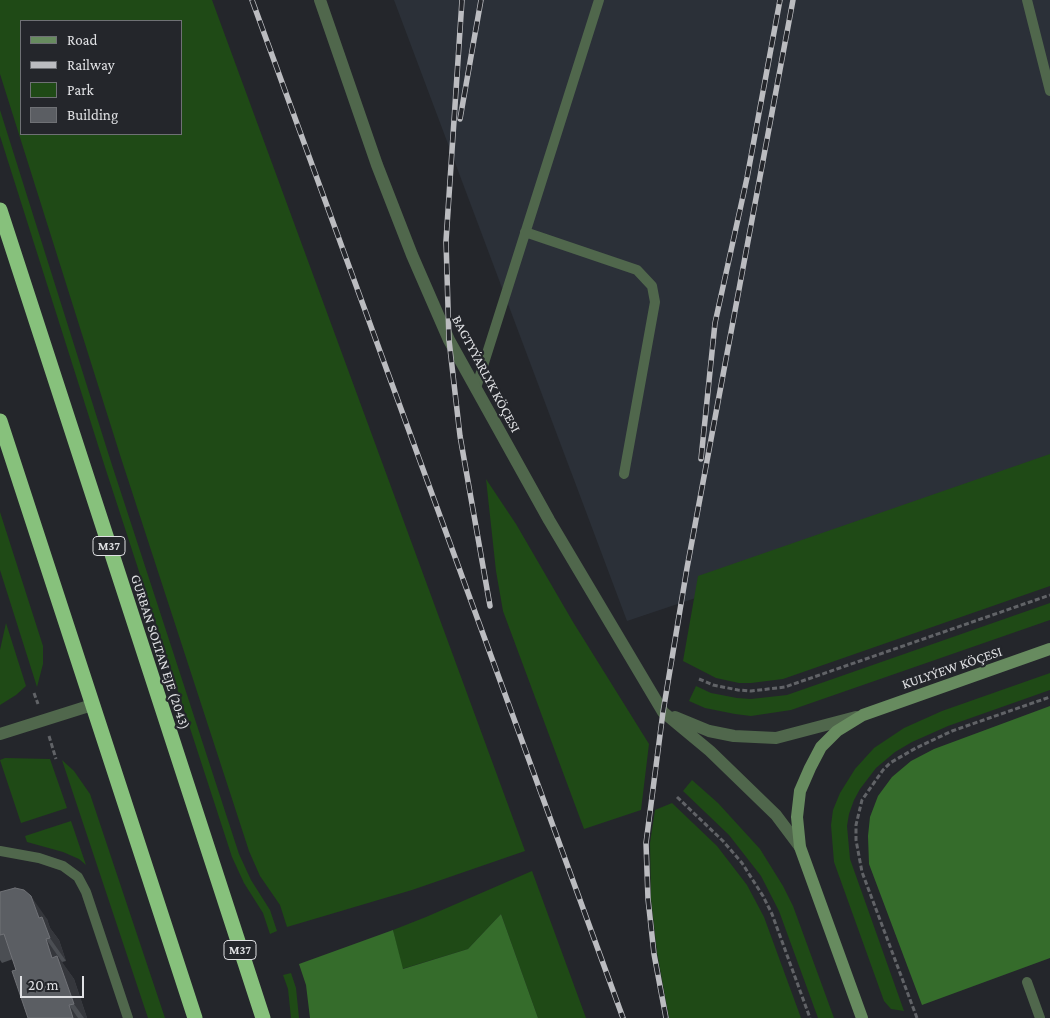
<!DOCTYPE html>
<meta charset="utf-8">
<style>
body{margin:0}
#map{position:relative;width:1050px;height:1018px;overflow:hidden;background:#24262b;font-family:"Crimson Pro",serif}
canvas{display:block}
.legend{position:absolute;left:20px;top:20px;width:162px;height:115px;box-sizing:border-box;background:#24262b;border:1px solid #6f7175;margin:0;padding:6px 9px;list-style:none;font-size:15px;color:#e0e1e4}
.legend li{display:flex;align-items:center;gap:10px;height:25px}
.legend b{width:25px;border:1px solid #6f7175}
.scale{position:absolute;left:20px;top:976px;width:64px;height:22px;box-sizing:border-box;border:2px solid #e0e1e4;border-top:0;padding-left:6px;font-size:15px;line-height:18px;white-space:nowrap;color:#e0e1e4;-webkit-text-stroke:4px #24262b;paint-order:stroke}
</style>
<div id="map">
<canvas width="1050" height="1018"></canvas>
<ul class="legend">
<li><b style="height:6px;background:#678b5f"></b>Road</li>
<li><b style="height:6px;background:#bbbcc0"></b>Railway</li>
<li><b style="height:14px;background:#1f4a16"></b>Park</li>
<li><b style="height:14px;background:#5b5e63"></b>Building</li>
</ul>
<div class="scale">20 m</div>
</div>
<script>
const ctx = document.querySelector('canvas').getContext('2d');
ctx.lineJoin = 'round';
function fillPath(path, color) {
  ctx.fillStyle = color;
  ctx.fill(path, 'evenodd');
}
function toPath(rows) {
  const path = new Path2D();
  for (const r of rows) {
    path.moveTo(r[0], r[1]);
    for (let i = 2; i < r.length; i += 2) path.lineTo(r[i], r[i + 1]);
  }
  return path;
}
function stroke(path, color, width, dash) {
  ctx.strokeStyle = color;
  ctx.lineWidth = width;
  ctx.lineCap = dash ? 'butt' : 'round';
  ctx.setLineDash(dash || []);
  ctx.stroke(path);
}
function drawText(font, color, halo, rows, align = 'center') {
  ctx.font = font + ' "Crimson Pro",serif';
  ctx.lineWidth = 4.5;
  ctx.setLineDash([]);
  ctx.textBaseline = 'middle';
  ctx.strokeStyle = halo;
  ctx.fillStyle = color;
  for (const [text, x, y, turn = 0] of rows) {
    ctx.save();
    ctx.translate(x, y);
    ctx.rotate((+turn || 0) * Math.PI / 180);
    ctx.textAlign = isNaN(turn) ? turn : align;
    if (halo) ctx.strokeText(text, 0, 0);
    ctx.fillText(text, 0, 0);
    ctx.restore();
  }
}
fillPath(toPath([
 [394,0,1050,0,1050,479,627,621]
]), '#2b3038');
fillPath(toPath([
 [0,0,212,0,525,851,412,890,287,927,280,905,260,876,249,851,121,458,0,74],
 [181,21,181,134,21,134,21,21],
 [0,110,111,462,239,854,251,880,270,910,277,931,270,934,263,913,244,883,232,857,104,464,0,136],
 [1050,454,1050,586,783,679,751,683,739,683,716,678,683,661,698,576],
 [486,479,516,524,573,622,649,744,641,810,584,829,503,611,496,571],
 [0,512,43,646,43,664,37,687,0,570],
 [1050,603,1050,620,791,710,751,716,735,714,705,708,689,701,696,686,711,693,737,698,751,699,787,695],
 [6,623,26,686,16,695,0,705,0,650],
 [1050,673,1050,690,948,726,912,742,895,752,876,768,860,789,854,800,849,814,847,826,850,859,904,1011,891,1009,884,1001,834,862,831,825,833,810,840,793,855,769,874,748,904,728,942,711],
 [5,758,50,759,67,808,21,823,0,760],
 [62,760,74,771,90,794,165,1018,148,1018],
 [692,780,718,803,760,849,783,886,793,906,834,1018,818,1018,779,911,761,876,729,835,683,791],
 [672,803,717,846,747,885,764,917,801,1018,669,1018,657,952,651,899,650,843,655,810],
 [71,821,86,865,79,859,63,852,27,842,25,836],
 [532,871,586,1018,538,1018,501,914,468,949,402,969,393,930,426,917],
 [291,973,296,988,299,1018,291,1018,288,989,283,975]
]), '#1f4a16');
fillPath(toPath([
 [1050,706,1050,958,922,1005,869,864,868,836,870,817,878,796,892,777,911,761,934,749],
 [501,914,538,1018,310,1018,306,985,299,964,393,930,403,969,468,949]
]), '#356c2b');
stroke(toPath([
 [699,679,713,685,738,690,751,691,785,687,1050,595],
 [34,693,38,704],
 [49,736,56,759],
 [677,797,723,841,742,863,763,896,772,914,810,1018],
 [917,1018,862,872,856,840,856,825,862,800,883,770,890,763,916,748,952,731,1050,697]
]), '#616367', 3, [5, 2.5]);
stroke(toPath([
 [1027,0,1050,91],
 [525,232,637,270,652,286,655,302,624,474],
 [476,388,599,0],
 [0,851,39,858,63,866,78,877,86,892,128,1018],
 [1027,982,1040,1018]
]), '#50674c', 10);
stroke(toPath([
 [320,0,377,165,412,255,449,340,549,520,663,712,710,751,776,815,800,847],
 [675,717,709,731,734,736,776,738,856,717],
 [0,734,92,705]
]), '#50674c', 12);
stroke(toPath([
 [862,1018,800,847,797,817,800,791,810,768,821,747,837,731,863,715,1050,649]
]), '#678b5f', 12);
stroke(toPath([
 [0,210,263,1018],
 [0,421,195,1018]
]), '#87c17c', 15);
const rail = toPath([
 [252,0,623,1018],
 [462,0,446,241,449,340,460,436,490,606],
 [460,119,481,0],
 [701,459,715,323,747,178,780,0],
 [666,1018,654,954,648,899,646,843,663,712,687,568,793,0]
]);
stroke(rail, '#bbbcc0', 5.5);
stroke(rail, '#24262b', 4, [11]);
fillPath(toPath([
 [0,892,47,919,50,928,59,940,66,961,62,962,63,964,74,979,87,1018,28,1018,16,970,13,959,2,963,0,960]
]), '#4b4e53');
fillPath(toPath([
 [31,896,47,919,50,928,59,940,66,961,50,938,39,918],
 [46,939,74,979,87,1018,84,1018,74,1004,52,958],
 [69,1005,78,1018,73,1018]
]), '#35373c');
const building = toPath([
 [15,888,24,890,31,896,39,918,42,917,50,938,46,939,52,958,57,956,74,1004,69,1005,73,1018,28,1018,12,971,16,970,4,934,0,935,0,892,15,888]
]);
fillPath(building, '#5b5e63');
stroke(building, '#707277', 1);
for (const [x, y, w] of [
 [109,546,32],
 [240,950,32]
]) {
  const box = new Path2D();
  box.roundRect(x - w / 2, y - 9.5, w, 19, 4);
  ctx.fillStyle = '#24262b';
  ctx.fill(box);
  stroke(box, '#e0e1e4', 1);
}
drawText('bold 12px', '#e0e1e4', null, [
 ["M37",109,546],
 ["M37",240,950]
]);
drawText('14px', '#e0e1e4', '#24262b', [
 ["BAGTYÝARLYK KÖÇESI",486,374,62],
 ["GURBAN SOLTAN EJE (2043)",160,652,72],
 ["KULYÝEW KÖÇESI",952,668,-19]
]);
</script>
